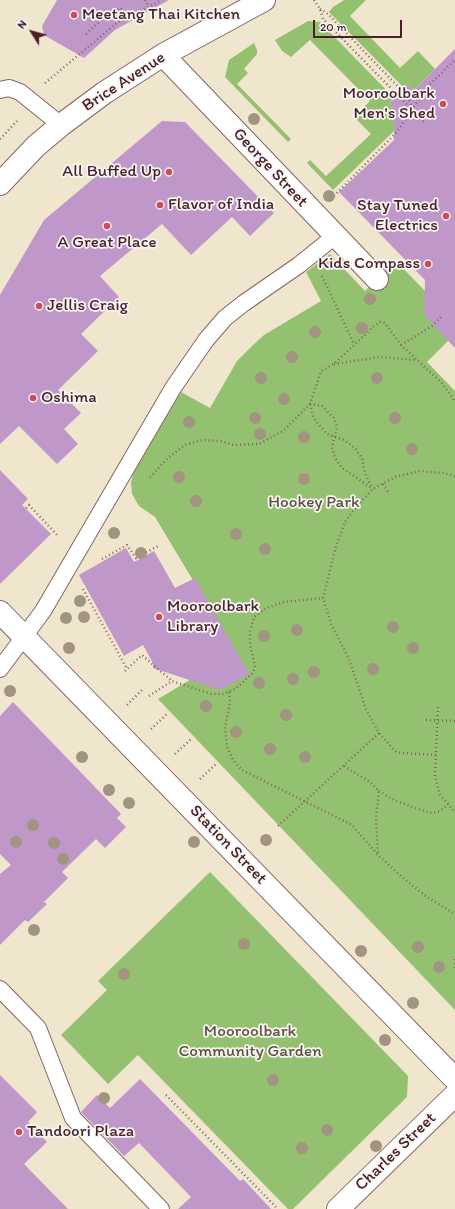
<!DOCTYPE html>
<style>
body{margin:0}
#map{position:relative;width:455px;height:1209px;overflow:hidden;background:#f0e6ce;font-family:Itim,sans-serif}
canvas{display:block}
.north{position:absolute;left:12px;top:12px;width:40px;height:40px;-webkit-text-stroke:3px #f6f6f2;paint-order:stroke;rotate:307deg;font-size:11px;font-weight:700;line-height:16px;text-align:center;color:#4a1f2b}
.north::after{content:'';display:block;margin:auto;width:14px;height:18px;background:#4a1f2b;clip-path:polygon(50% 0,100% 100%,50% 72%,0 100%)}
.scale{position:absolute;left:313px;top:20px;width:89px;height:18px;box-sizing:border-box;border:2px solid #4a1f2b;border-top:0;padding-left:5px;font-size:12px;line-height:14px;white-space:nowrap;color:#4a1f2b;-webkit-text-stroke:3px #f6f6f2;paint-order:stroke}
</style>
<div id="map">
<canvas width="455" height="1209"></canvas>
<div class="north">N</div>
<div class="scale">20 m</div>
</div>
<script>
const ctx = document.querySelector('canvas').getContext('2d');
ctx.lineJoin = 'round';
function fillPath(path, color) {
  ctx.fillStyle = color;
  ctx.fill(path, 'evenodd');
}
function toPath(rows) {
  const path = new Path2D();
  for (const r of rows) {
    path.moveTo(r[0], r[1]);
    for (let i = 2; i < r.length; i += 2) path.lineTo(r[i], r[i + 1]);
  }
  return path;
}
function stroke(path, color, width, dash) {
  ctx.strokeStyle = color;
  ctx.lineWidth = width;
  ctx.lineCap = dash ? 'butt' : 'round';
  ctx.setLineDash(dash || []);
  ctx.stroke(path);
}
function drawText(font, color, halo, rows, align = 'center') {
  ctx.font = font + ' Itim,sans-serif';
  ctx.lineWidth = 3.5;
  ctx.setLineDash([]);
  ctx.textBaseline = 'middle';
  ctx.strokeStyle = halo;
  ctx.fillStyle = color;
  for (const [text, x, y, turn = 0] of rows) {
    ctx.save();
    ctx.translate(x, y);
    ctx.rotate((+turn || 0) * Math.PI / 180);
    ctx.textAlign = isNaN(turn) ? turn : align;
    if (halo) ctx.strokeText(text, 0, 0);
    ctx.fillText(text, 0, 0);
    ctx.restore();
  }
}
fillPath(toPath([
 [344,0,366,0,350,16,400,68,418,51,435,69,414,90,408,84,404,88,329,12,333,7],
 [308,21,320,22,394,98,389,103,394,109,394,131,333,190,307,163,310,160,326,176,371,134,354,117,370,101,310,40,291,57,282,51,275,40],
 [254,43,257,50,257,54,244,69,248,73,237,84,291,139,288,142,225,77,229,60],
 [330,254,365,291,396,261,425,291,448,341,427,362,455,391,455,1010,158,699,236,652,155,517,139,506,132,494,131,482,134,471,181,392,210,408,237,361,252,346,264,335,321,301,306,272],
 [210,872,408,1076,407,1097,293,1209,288,1209,138,1055,108,1084,61,1035,107,990,98,981]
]), '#94c170');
fillPath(toPath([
 [57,0,169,0,115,30,84,58,44,35,42,26],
 [455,49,455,348,424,315,425,280,339,192,394,140,394,109,389,103,408,84,414,90],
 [162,121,185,122,274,213,250,236,232,217,191,255,162,224,100,276,119,297,81,334,98,351,58,390,81,413,64,429,78,444,57,464,19,426,0,444,0,295,44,220],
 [0,470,28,499,22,505,51,534,0,584],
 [126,548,134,562,154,551,175,588,195,578,249,674,220,690,153,668,153,663,143,645,124,656,79,575],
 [13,702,121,814,117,818,126,827,105,848,96,839,62,872,68,878,44,902,47,904,28,922,25,920,0,945,0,874,11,865,0,854,0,716],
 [0,1075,37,1112,28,1122,47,1142,24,1164,68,1209,0,1209],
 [140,1079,240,1181,243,1179,271,1209,178,1209,191,1197,139,1143,124,1156,81,1112,97,1095,110,1108]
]), '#bf98c9');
const service = toPath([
 [0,90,9,88,20,92,61,125],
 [0,669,43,611,173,388,206,340,225,318,244,303,299,265,335,236],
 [0,989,38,1028,73,1118,161,1209]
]);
const minor = toPath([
 [163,55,377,279],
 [0,184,36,146,61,125,104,93,163,55,264,0],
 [0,612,455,1079],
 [338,1209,455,1095]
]);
stroke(service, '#846564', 18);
stroke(minor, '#846564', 24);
stroke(toPath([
 [145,0,149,7],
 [314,0,320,9,323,19,424,122],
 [320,9,328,14,407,96,413,109],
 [86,34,102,19,121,8,128,18],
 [45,83,117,23,162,0],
 [0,139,17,121],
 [334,196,396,133,428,86,455,60],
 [322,276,354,344],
 [401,345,432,326,442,316],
 [334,364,380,357,416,360],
 [310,404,322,406,334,418,337,427,332,447,335,458,342,468,373,489],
 [310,404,314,419,327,434,344,440,355,448,362,458,365,473,372,488],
 [150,477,169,457,185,445,202,440,220,441,234,445,259,444,283,431,310,404,321,371,334,364,374,326,380,322,385,323,401,345,443,384,455,402],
 [383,484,389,493],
 [26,508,29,505,58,536],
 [102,559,127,545,136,558,160,545],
 [83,589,127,669],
 [125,671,142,655,172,681],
 [229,692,230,701,225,728,227,747,233,760,242,770,352,825,378,855,403,878,427,897,455,914],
 [149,696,172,681,211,694,223,694,235,689,253,673,255,666,250,645,250,631,254,617,266,608,284,602,323,598],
 [127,705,142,690],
 [438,707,435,776,440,795,455,812],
 [426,720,455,721],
 [151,729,167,714],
 [175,754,191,739],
 [436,755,402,753,395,751,379,733,366,709,349,659,332,626,323,598,336,546,346,520,358,505,373,489,395,477,419,471,443,473,455,476],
 [344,766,370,782,379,791,376,818,378,854],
 [200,779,216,764],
 [379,791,396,801,424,811,432,813,440,811,448,804],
 [278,826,379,733],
 [455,959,455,968],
 [166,1095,278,1209]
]), '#846564', 2.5, [1, 3]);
stroke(service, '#fff', 16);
stroke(minor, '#fff', 22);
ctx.fillStyle = '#a19480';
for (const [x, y] of [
 [254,119],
 [329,196],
 [370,299],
 [362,328],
 [315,332],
 [292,357],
 [261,378],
 [377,378],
 [284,399],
 [255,418],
 [395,418],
 [189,422],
 [260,434],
 [304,437],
 [412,449],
 [179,477],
 [304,479],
 [196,501],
 [317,504],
 [114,533],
 [236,534],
 [265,549],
 [141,553],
 [80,601],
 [84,617],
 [66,618],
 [393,627],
 [297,630],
 [264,636],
 [69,648],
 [413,648],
 [373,669],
 [314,672],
 [293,679],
 [259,683],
 [10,691],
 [206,706],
 [286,715],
 [236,732],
 [270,749],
 [82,757],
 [305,757],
 [109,790],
 [129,803],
 [33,825],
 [266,840],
 [16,842],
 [194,842],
 [54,843],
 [63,859],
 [34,930],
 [244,944],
 [418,947],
 [361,951],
 [439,967],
 [124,974],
 [413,1003],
 [385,1040],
 [273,1080],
 [104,1098],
 [327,1130],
 [376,1146],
 [302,1148]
]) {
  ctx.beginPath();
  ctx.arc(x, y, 6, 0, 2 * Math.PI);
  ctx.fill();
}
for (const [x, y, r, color] of [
 [74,15,4,"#d1495b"],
 [443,104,4,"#d1495b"],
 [169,172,4,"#d1495b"],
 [160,205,4,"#d1495b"],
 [446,216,4,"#d1495b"],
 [107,226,4,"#d1495b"],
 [428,264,4,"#d1495b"],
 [39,306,4,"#d1495b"],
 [33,398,4,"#d1495b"],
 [159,617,4,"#d1495b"],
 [19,1132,4,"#d1495b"]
]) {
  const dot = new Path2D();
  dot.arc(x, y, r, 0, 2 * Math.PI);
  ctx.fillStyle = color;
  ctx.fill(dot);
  stroke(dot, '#f6f6f2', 1.5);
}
drawText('17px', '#4a1f2b', '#f6f6f2', [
 ["Meetang Thai Kitchen",82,15],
 ["Mooroolbark",435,94,"right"],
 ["Men's Shed",435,114,"right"],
 ["All Buffed Up",161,172,"right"],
 ["Flavor of India",168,205],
 ["Stay Tuned",438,206,"right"],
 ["Electrics",438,226,"right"],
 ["A Great Place",107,243,"center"],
 ["Kids Compass",420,264,"right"],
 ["Jellis Craig",47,306],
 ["Oshima",41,398],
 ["Mooroolbark",167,607],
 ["Library",167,627],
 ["Tandoori Plaza",27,1132]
], 'left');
drawText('17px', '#4a1f2b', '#f6f6f2', [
 ["Brice Avenue",124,82,-33],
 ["George Street",270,168,47],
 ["Station Street",228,845,46],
 ["Charles Street",396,1152,-44]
]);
drawText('17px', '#605040', '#f6f6f2', [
 ["Hookey Park",314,503],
 ["Mooroolbark",250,1032],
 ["Community Garden",250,1052]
]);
</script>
